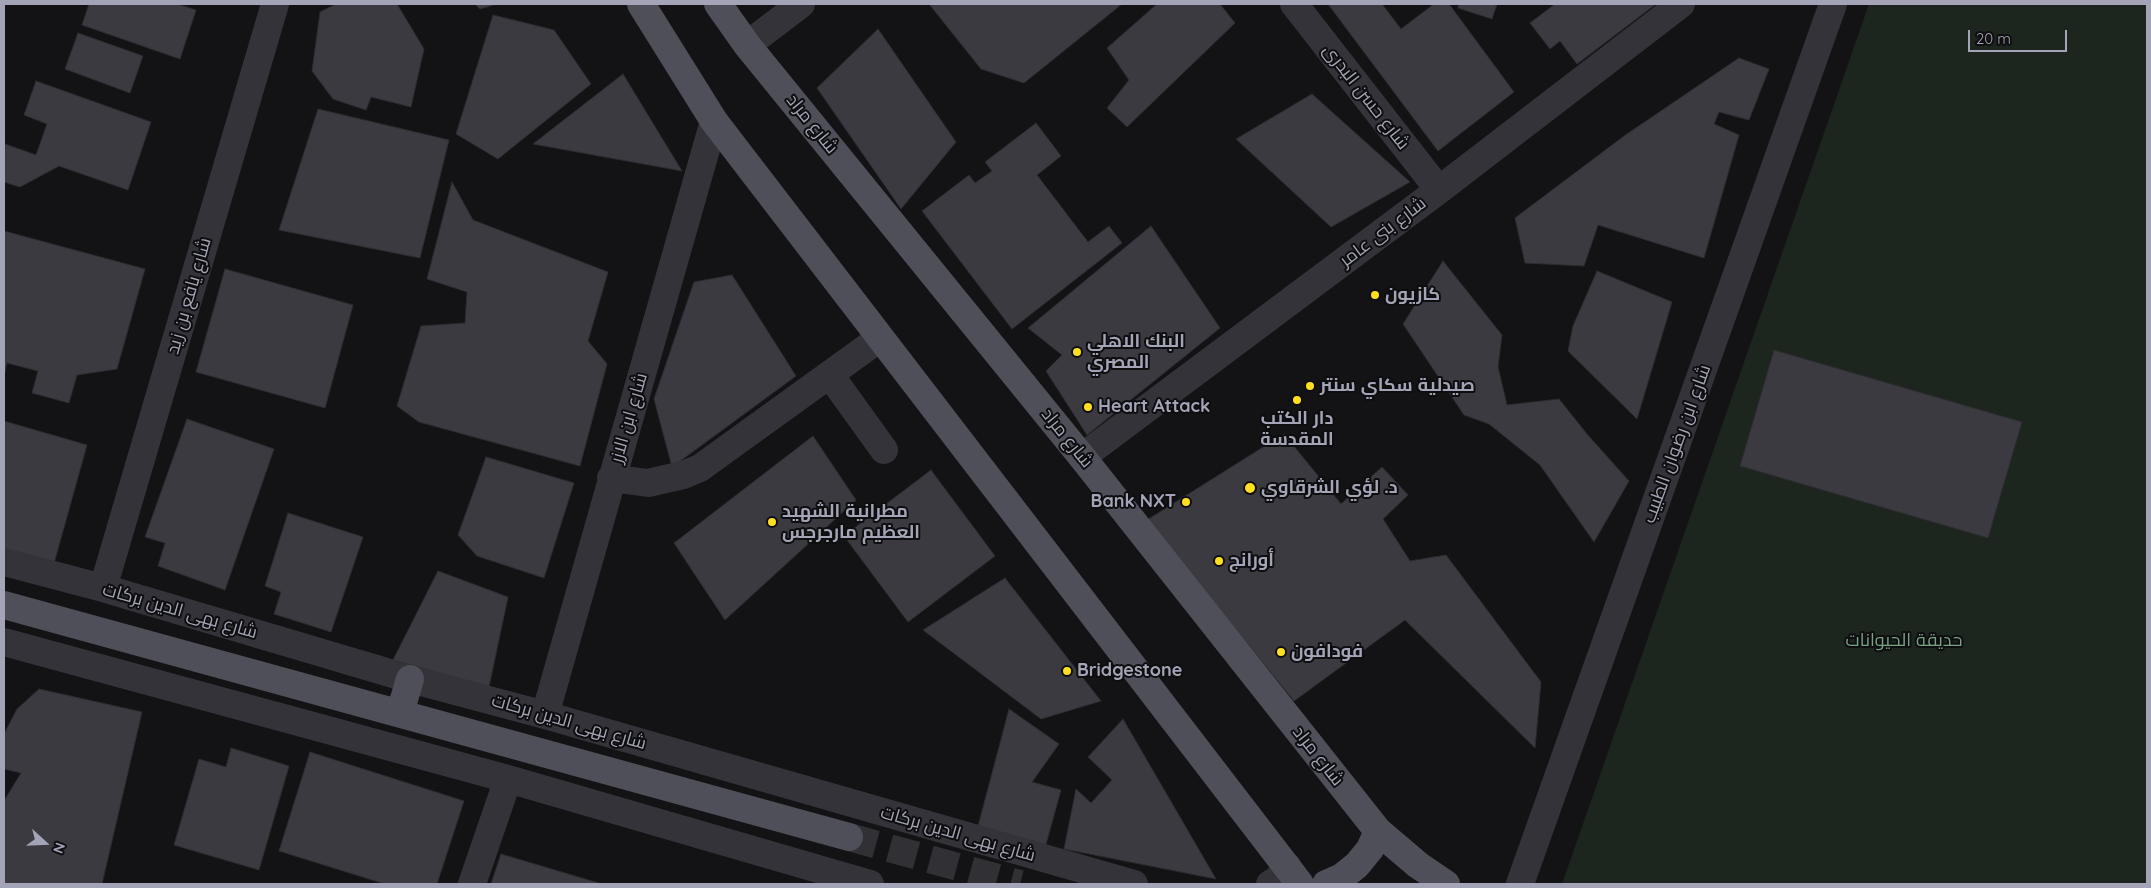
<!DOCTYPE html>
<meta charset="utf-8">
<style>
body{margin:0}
#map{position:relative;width:2151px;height:888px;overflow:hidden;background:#131315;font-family:Quicksand,sans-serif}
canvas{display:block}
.frame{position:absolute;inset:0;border:5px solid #a3a5b6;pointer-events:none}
.north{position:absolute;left:20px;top:818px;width:50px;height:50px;-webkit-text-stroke:4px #0e0e10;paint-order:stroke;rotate:110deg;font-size:14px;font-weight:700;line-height:20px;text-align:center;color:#a3a5b6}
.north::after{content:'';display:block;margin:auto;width:18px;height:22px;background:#a3a5b6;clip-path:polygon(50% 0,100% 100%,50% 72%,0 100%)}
.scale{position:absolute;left:1968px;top:30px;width:99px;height:22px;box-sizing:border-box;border:2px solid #a3a5b6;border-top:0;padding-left:6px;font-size:15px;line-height:18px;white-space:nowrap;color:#a3a5b6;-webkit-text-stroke:4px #0e0e10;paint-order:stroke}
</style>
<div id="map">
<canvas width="2151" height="888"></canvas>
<div class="frame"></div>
<div class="north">N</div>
<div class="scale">20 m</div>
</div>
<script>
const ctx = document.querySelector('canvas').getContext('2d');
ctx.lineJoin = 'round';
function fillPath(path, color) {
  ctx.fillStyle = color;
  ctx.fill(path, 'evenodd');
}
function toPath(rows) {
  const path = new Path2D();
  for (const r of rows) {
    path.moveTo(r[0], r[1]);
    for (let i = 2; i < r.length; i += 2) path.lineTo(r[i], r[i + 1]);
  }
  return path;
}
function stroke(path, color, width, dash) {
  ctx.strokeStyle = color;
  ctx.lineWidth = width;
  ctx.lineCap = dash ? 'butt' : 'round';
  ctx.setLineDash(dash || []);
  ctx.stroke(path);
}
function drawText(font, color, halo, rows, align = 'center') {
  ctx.font = font + ' Quicksand,Cairo,sans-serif';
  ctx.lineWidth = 4;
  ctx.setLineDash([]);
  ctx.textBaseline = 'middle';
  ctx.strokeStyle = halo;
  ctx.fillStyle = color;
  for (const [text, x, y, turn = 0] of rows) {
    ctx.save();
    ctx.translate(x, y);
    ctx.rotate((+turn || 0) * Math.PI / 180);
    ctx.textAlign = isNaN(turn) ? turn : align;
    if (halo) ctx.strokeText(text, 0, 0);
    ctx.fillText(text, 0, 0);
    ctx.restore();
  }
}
fillPath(toPath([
 [1869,4,2147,4,2147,884,1562,884]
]), '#1d251f');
const building = toPath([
 [89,4,177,4,196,10,180,59,82,25,89,4],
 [336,4,397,4,424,49,411,107,371,97,366,110,333,99,312,71,320,12,336,4],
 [475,4,497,4,480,9,475,4],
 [929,4,1122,4,1024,83,981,69,929,4],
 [1157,4,1220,4,1235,23,1127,127,1107,108,1129,80,1107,48,1157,4],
 [1328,4,1382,4,1401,29,1434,4,1449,4,1514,92,1438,151,1328,4],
 [1459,4,1497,4,1492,19,1458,8,1459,4],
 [1555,4,1656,4,1577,64,1560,41,1550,49,1530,23,1555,4],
 [493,15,554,30,591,84,498,159,456,134,493,15],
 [878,29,956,142,901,209,817,88,878,29],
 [78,33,143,56,130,93,65,69,78,33],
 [1739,58,1769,69,1749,120,1719,112,1714,124,1739,135,1704,258,1598,225,1584,266,1525,263,1515,218,1624,136,1739,58],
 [623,74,682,171,533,144,623,74],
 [36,81,151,122,128,190,59,166,20,187,4,182,5,144,36,155,47,124,24,115,36,81],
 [1312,94,1410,182,1331,227,1236,139,1312,94],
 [318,109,449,140,420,258,279,230,318,109],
 [1036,123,1061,156,1037,175,1088,242,1109,226,1122,243,1012,329,922,211,969,175,975,183,992,171,985,162,1036,123],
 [452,182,473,220,608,272,588,341,607,364,580,466,419,422,397,406,421,326,465,323,467,292,427,279,452,182],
 [1151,226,1220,328,1087,435,1046,371,1062,355,1028,328,1151,226],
 [4,231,145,269,117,369,77,375,69,403,32,393,38,371,7,363,4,376,4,231],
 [1443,261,1502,335,1498,367,1507,405,1559,399,1587,434,1629,481,1594,542,1540,465,1489,424,1464,415,1403,324,1443,261],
 [225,269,353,305,325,408,196,372,225,269],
 [1597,271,1672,302,1637,419,1568,351,1573,326,1597,271],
 [732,275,796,376,672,467,654,399,694,282,732,275],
 [1774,350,2022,422,1988,538,1740,466,1774,350],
 [187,419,274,449,225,590,158,566,165,543,145,537,187,419],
 [4,421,87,445,53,567,4,553,4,421],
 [1284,434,1341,504,1382,467,1408,495,1383,519,1410,561,1446,555,1541,682,1535,748,1405,620,1294,701,1147,520,1284,434],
 [813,436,856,500,725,620,674,543,813,436],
 [486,457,574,483,544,578,477,556,458,535,486,457],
 [931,470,995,556,908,622,844,536,931,470],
 [288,513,363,537,331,632,274,614,281,592,265,586,288,513],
 [438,571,508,597,489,687,393,660,438,571],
 [1005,578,1101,701,1041,719,923,630,1005,578],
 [39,689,142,712,102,884,4,884,4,801,21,773,4,769,4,734,17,709,39,689],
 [1009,709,1059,744,1032,782,1061,790,1045,848,977,830,1009,709],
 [1123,719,1216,879,1064,849,1076,789,1091,803,1112,780,1088,757,1123,719],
 [231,748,289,766,259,870,174,845,199,759,226,767,231,748],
 [310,752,464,801,437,884,385,884,279,851,310,752],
 [501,854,602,884,491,884,501,854]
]);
fillPath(building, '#3a3a40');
stroke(building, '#2d2c31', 1);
stroke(toPath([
 [849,837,1020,884]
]), '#303035', 28, [28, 14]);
stroke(toPath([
 [1294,4,1439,190],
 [747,45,801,4],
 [830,375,884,450],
 [1082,457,1439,190,1681,4],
 [611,478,648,483,683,475,700,468,880,338],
 [4,562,103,588,410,679,545,715,1134,884],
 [103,588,275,4],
 [4,642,508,779,870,884],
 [545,715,714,121],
 [472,884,508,779],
 [1270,884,1278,879,1287,866],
 [1520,884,1833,4]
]), '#34333a', 28);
stroke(toPath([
 [641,4,714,121,1300,884],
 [718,4,747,45,1082,457,1378,831,1418,865,1446,884],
 [4,605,849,837],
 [400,713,410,679],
 [1326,884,1342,877,1357,865,1370,849,1378,831]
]), '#4f4f59', 28);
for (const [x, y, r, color] of [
 [1375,295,5,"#ffe020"],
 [1077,352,5,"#ffe020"],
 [1310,386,5,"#ffe020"],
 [1297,400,5,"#ffe020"],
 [1088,407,5,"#ffe020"],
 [1250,488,6,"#ffe020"],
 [1186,502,5,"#ffe020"],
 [772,522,5,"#ffe020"],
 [1219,561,5,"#ffe020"],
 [1281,652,5,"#ffe020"],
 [1067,671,5,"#ffe020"]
]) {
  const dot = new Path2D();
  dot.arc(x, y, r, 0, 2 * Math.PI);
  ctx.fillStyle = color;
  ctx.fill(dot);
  stroke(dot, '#0e0e10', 2);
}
drawText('18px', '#a3a5b6', '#0e0e10', [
 ["شارع حسن البدرى",1366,97,52],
 ["شارع مراد",812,124,51],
 ["شارع بنى عامر",1383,232,-37],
 ["شارع يافع بن زيد",189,296,-74],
 ["شارع ابن الازر",629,418,-74],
 ["شارع مراد",1067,438,51],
 ["شارع ابن رضوان الطبيب",1677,444,-70],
 ["شارع بهى الدين بركات",180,611,16],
 ["شارع بهى الدين بركات",569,722,16],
 ["شارع مراد",1318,756,52],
 ["شارع بهى الدين بركات",958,834,16]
]);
drawText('bold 18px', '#a3a5b6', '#0e0e10', [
 ["كازيون",1385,295],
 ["البنك الاهلي",1087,342],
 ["المصري",1087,363],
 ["صيدلية سكاي سنتر",1320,386],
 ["Heart Attack",1098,407],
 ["دار الكتب",1297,419,"center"],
 ["المقدسة",1297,440,"center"],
 ["د. لؤي الشرقاوي",1261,488],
 ["Bank NXT",1176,502,"right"],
 ["مطرانية الشهيد",782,512],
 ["العظيم مارجرجس",782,533],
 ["أورانج",1229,561],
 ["فودافون",1291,652],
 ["Bridgestone",1077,671]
], 'left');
drawText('18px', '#78a383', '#0e0e10', [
 ["حديقة الحيوانات",1904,641]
]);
</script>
